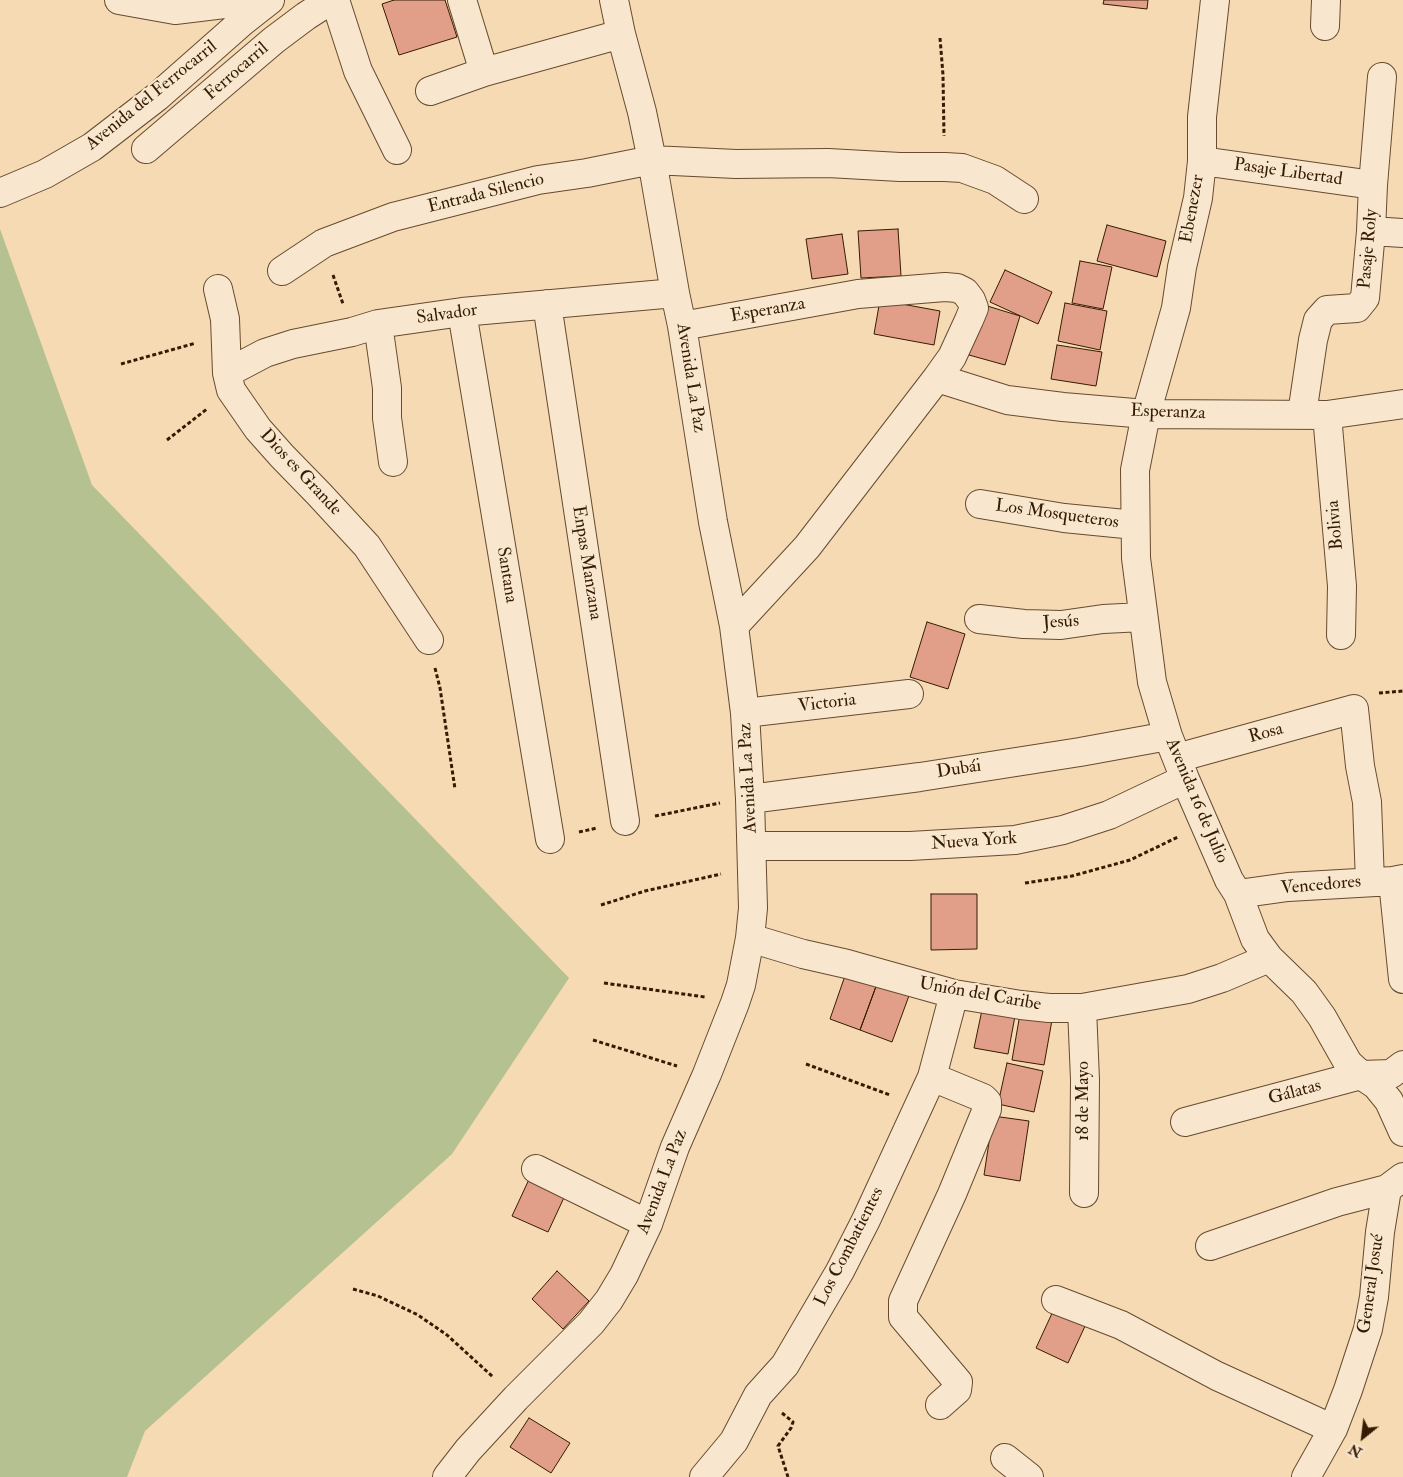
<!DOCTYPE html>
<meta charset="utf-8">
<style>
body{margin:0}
#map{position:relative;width:1403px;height:1477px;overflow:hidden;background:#f5dab3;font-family:"IM FELL Double Pica",serif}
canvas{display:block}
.north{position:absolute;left:1338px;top:1412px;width:50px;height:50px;-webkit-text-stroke:4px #f8e7ce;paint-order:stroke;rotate:209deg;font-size:14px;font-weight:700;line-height:20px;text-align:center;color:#361b03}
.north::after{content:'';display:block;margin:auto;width:18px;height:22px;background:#361b03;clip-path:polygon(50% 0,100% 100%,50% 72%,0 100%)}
</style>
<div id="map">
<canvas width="1403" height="1477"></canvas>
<div class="north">N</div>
</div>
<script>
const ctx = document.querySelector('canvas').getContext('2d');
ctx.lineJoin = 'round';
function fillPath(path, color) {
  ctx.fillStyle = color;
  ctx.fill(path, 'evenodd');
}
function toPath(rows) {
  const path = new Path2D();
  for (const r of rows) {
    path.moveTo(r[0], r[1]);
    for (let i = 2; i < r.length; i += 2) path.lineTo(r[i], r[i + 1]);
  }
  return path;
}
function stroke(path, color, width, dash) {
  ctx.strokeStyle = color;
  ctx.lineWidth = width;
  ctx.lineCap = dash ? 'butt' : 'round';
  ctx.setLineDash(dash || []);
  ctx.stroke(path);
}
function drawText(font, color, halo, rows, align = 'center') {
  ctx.font = font + ' "IM FELL Double Pica",serif';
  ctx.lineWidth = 4.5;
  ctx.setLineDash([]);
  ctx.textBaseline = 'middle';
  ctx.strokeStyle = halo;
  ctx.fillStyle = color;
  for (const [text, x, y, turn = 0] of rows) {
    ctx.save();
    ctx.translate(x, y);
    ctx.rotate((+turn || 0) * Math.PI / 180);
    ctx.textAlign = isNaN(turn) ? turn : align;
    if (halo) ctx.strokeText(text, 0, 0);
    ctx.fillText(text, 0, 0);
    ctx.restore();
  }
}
fillPath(toPath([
 [0,229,92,485,569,978,452,1154,145,1431,127,1477,0,1477]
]), '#b5c191');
const building = toPath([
 [394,0,445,0,457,37,399,55,382,4,394,0],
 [1104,0,1148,0,1147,9,1103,4,1104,0],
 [1107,225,1166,241,1157,277,1097,261,1107,225],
 [898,229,901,276,861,278,858,231,898,229],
 [842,234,848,274,812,279,806,239,842,234],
 [1080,261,1112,267,1103,309,1072,303,1080,261],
 [1005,270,1052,292,1038,324,990,302,1005,270],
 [880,300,940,311,934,345,874,334,880,300],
 [1065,303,1107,311,1100,350,1058,341,1065,303],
 [984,305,1020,316,1005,365,969,355,984,305],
 [1057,345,1102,352,1096,386,1051,379,1057,345],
 [927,622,965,634,948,689,910,677,927,622],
 [931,894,977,894,977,949,931,950,931,894],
 [847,970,878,981,860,1030,830,1019,847,970],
 [878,981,910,993,892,1042,860,1030,878,981],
 [982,1010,1015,1016,1008,1054,974,1048,982,1010],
 [1020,1014,1052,1020,1044,1065,1012,1060,1020,1014],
 [1007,1063,1043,1071,1034,1112,998,1104,1007,1063],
 [993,1116,1029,1121,1020,1181,984,1175,993,1116],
 [532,1173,568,1189,548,1232,512,1216,532,1173],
 [557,1271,589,1301,563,1329,532,1299,557,1271],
 [1054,1309,1086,1324,1068,1363,1036,1348,1054,1309],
 [529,1418,570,1443,551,1473,510,1447,529,1418]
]);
fillPath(building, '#e19f8a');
stroke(building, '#361b03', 1);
const minor = toPath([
 [119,0,175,10,257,0],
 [335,0,358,71,397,150],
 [462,0,484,72],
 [1215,0,1202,117,1202,161,1198,198,1182,267,1176,308,1146,414,1135,470,1136,558,1152,682,1168,736,1185,779,1229,880,1238,894,1255,939,1269,958,1304,992,1322,1017,1348,1063,1361,1075,1376,1085,1389,1101,1403,1132],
 [1325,26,1326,0],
 [430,91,484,72,621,34],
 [146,149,274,40,306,16,331,0],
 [1202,161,1373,185],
 [0,193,45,174,92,147,157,97,242,22,270,0],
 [1371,231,1403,233],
 [282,271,324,243,393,217,538,180,587,173,652,160,736,164,828,163,900,167,945,167,962,168,995,180,1024,199],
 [218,289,225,319,227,373,231,390,258,429,282,456,319,494,367,546,429,640],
 [547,304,625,821],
 [462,312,550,839],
 [378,324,387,388,387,418,393,462],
 [682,326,858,294,945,287,957,288,965,292,971,300,974,308,969,320,952,357,937,378,807,547,734,626],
 [227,373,265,353,293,344,352,332,378,324,462,312,675,293],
 [937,378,1007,400,1063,407,1146,414,1327,415,1403,404],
 [1302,414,1313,340,1318,320,1327,310,1357,308,1365,298,1371,231,1373,185,1382,77],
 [1327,415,1342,586,1341,635],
 [980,504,1064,518,1135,525],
 [979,619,1024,624,1061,625,1103,619,1143,617],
 [745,713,909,694],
 [1177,758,1354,709,1360,766,1367,802,1370,882],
 [750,799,920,777,1080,752,1168,736],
 [752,846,910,846,1015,840,1063,830,1109,815,1185,779],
 [1393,881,1403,979],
 [1238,894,1288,887,1393,881,1403,879],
 [750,938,803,954,847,964,954,994,1021,1005,1049,1008,1082,1008,1188,989,1222,978,1269,958],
 [1082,1008,1085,1080,1084,1193],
 [932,1077,983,1098,987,1102,987,1109,952,1194,903,1301,903,1317,958,1382,957,1390,940,1405],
 [1185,1122,1361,1075,1391,1074,1403,1065],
 [536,1169,648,1224],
 [1210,1246,1337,1202,1387,1189],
 [1056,1300,1121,1325,1217,1376,1333,1429],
 [1005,1458,1029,1477],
 [447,1477,468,1450,516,1398,591,1323,609,1300,624,1275,648,1224,675,1147,707,1074,735,1003,741,985,750,938,753,908,750,799,745,713,734,626,713,522,682,326,675,293,652,160,642,112,621,34,614,0],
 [704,1477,734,1441,758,1395,785,1365,840,1271,866,1220,932,1077,954,994],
 [1306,1477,1333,1429,1348,1390,1368,1329,1374,1297,1380,1232,1387,1189,1403,1177]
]);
stroke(minor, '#664b2f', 30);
stroke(toPath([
 [940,38,943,75,944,136],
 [333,275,343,304],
 [121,364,196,343],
 [167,440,207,409],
 [435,668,440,688,455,789],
 [1379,693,1403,691],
 [655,816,720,803],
 [579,832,597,828],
 [1025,883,1072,876,1130,860,1178,837],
 [601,905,645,891,721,874],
 [604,983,705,997],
 [593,1040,677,1066],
 [806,1064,890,1095],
 [353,1289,378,1296,418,1315,447,1335,493,1377],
 [782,1413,793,1422,791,1428,778,1446,788,1477]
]), '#361b03', 3, [4, 2.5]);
stroke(minor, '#f8e7ce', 28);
drawText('18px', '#361b03', '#f8e7ce', [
 ["Ferrocarril",237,72,-41],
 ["Avenida del Ferrocarril",152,96,-39],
 ["Pasaje Libertad",1288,173,8],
 ["Entrada Silencio",486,194,-14],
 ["Ebenezer",1193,209,-80],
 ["Pasaje Roly",1369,249,-85],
 ["Esperanza",768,311,-10],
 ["Salvador",447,315,-8],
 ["Avenida La Paz",690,378,81],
 ["Esperanza",1168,413,2],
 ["Dios es Grande",300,473,47],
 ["Los Mosqueteros",1057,515,8],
 ["Bolivia",1336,525,-95],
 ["Enpas Manzana",586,563,81],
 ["Santana",506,575,81],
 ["Jesús",1061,623,-4],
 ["Victoria",827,704,-7],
 ["Rosa",1266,734,-15],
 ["Dubái",959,770,-9],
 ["Avenida La Paz",749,778,-93],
 ["Avenida 16 de Julio",1196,801,67],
 ["Nueva York",974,842,-4],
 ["Vencedores",1321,886,-5],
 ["Unión del Caribe",980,995,10],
 ["Gálatas",1295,1093,-15],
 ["18 de Mayo",1084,1101,-90],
 ["Avenida La Paz",663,1182,-69],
 ["Los Combatientes",850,1247,-63],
 ["General Josué",1372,1284,-82]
]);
</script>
